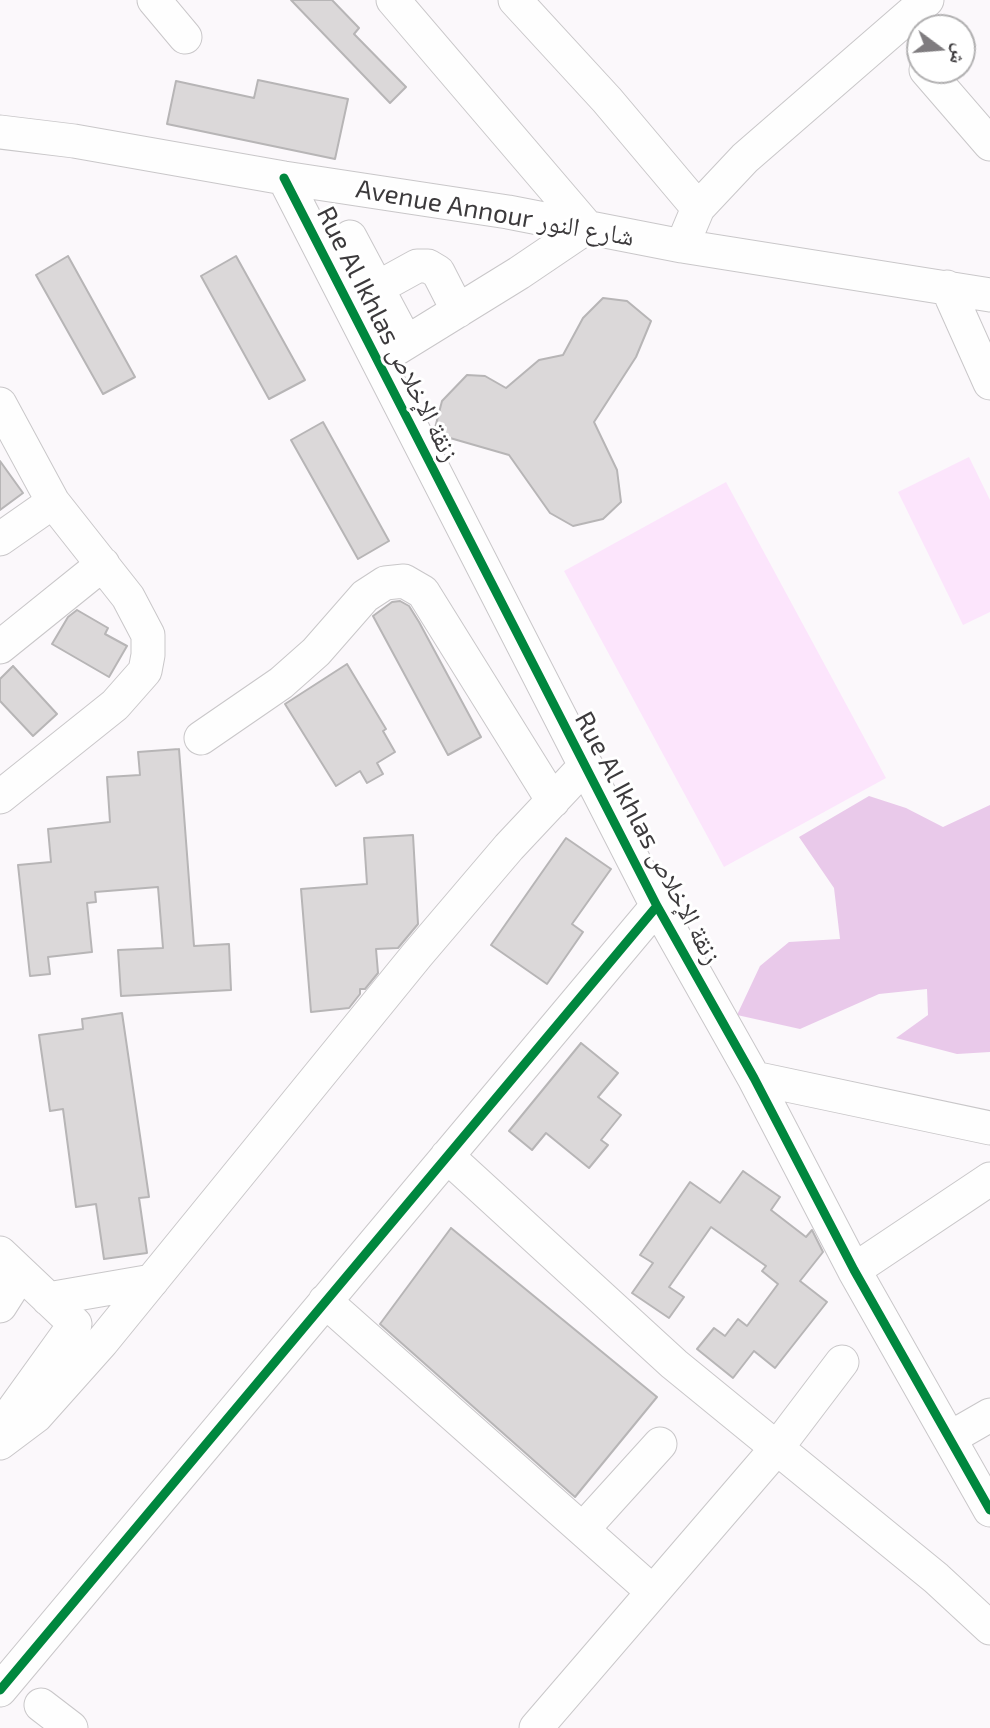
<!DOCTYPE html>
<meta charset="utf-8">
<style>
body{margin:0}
#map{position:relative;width:990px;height:1728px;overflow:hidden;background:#fbf8fb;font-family:"Exo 2","Noto Naskh Arabic",sans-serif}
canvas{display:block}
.north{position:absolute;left:906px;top:14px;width:70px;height:70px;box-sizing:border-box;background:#fff;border:2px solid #b1b0b1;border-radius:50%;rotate:106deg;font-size:19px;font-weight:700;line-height:28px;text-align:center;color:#3c3a3c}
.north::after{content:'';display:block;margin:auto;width:24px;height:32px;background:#7f7c7f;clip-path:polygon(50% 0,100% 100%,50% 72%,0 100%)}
</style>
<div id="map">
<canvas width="990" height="1728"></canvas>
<div class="north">ش</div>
</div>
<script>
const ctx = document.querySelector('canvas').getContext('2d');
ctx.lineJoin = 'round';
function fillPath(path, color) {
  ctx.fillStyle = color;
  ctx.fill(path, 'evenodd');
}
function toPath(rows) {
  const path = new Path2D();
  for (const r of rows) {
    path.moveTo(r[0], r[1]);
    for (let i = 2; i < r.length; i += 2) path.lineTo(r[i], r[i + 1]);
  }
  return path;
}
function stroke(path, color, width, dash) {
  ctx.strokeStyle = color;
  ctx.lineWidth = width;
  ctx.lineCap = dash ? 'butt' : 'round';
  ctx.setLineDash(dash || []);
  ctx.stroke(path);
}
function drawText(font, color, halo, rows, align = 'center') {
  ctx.font = font + ' "Exo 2","Noto Naskh Arabic",sans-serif';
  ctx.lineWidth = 6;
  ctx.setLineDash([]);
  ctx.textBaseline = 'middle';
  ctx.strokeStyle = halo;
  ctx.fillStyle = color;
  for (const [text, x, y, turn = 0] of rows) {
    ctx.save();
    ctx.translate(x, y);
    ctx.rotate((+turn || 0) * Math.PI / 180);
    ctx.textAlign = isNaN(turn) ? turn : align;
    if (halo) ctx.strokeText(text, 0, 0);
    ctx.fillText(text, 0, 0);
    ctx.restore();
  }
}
fillPath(toPath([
 [969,457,990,500,990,612,963,625,898,492],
 [726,482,886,778,724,867,564,571]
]), '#fce5fc');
fillPath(toPath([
 [869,796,906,808,943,827,990,805,990,1052,957,1054,896,1038,928,1015,927,989,879,994,800,1029,737,1015,760,966,789,942,840,939,834,888,799,837]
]), '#e9c9ea');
const building = toPath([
 [291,0,332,0,359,28,354,34,406,87,390,103,291,0],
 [258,80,348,99,335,159,167,124,176,81,254,98,258,80],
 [68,256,135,377,103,394,36,275,68,256],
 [236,256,305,380,269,399,201,276,236,256],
 [603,298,627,301,651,321,636,357,594,422,617,470,621,502,603,519,573,526,550,513,509,455,450,438,435,428,442,401,467,375,485,376,506,388,539,360,563,355,583,318,603,298],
 [323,422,389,541,358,559,291,440,323,422],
 [0,461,23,493,0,510,0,461],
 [400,601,409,606,419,622,481,737,448,755,373,616,392,602,400,601],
 [77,610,108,628,105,634,127,646,109,677,52,644,68,617,77,610],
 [347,664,386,729,383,731,395,752,377,763,383,774,367,783,360,771,336,786,285,704,347,664],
 [13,666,57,714,33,736,0,701,0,679,13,666],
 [179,749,194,946,229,944,231,990,121,996,118,950,163,948,158,887,95,892,96,902,87,903,92,952,48,957,50,974,30,976,18,865,51,862,48,829,110,822,107,777,140,775,138,752,179,749],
 [413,835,418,924,398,948,376,949,378,973,365,989,360,989,360,994,349,1008,311,1012,301,889,367,884,364,838,413,835],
 [566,838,611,869,572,924,583,932,547,984,491,945,566,838],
 [122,1013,149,1197,139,1198,147,1253,104,1259,96,1204,76,1207,63,1109,50,1111,39,1035,83,1029,82,1019,122,1013],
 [581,1043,618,1073,598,1097,621,1115,601,1140,608,1145,589,1168,546,1133,532,1150,509,1131,581,1043],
 [743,1171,780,1197,771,1210,806,1237,812,1230,823,1252,800,1281,827,1302,775,1368,754,1351,733,1378,697,1349,714,1328,725,1336,738,1319,747,1326,778,1284,762,1271,766,1266,711,1227,669,1287,684,1297,669,1318,632,1293,653,1263,640,1255,690,1182,720,1203,743,1171],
 [451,1228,657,1397,575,1497,380,1324,451,1228]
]);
fillPath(building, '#dbd8d9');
stroke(building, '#b7b5b6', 2);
const minor = toPath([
 [154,0,185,37],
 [515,0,607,100,698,208],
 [926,70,990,144],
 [0,132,74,141,284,178,508,212,682,246,990,295],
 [284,178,657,906,754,1078,854,1270,990,1510],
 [350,237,406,342],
 [682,246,698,208,745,158,927,0],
 [947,287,990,383],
 [377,288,417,266,428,266,438,272,458,311],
 [378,360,519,273,587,227,393,0],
 [0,404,53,502,128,597,148,635,148,655,145,671,115,705,0,797],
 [0,539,53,502],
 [0,647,103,564],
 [201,738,281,683,316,652,365,596,385,583,404,581,423,592,553,801],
 [754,1078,990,1128],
 [447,1156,674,1364,936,1578,990,1628],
 [0,1253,75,1324,3,1424,12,1430],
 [854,1270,990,1179],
 [48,1299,152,1281],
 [325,1301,653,1592],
 [0,1306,21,1273],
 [950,1438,990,1415],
 [0,1443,36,1416,102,1342,417,955,509,847,586,765],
 [583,1529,660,1444],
 [0,1690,657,906],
 [41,1705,71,1728],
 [536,1728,776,1449,842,1362]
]);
stroke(minor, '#c9c7c9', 35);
stroke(minor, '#fefefe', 33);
stroke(toPath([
 [284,178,657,906,754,1078,854,1270,990,1510],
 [0,1690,657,906]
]), '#00873e', 9);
drawText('26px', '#3c3a3c', '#fff', [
 ["Avenue Annour شارع النور",495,213,10],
 ["Rue Al Ikhlas زنقة الإخلاص",388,334,63],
 ["Rue Al Ikhlas زنقة الإخلاص",648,838,62]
]);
</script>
